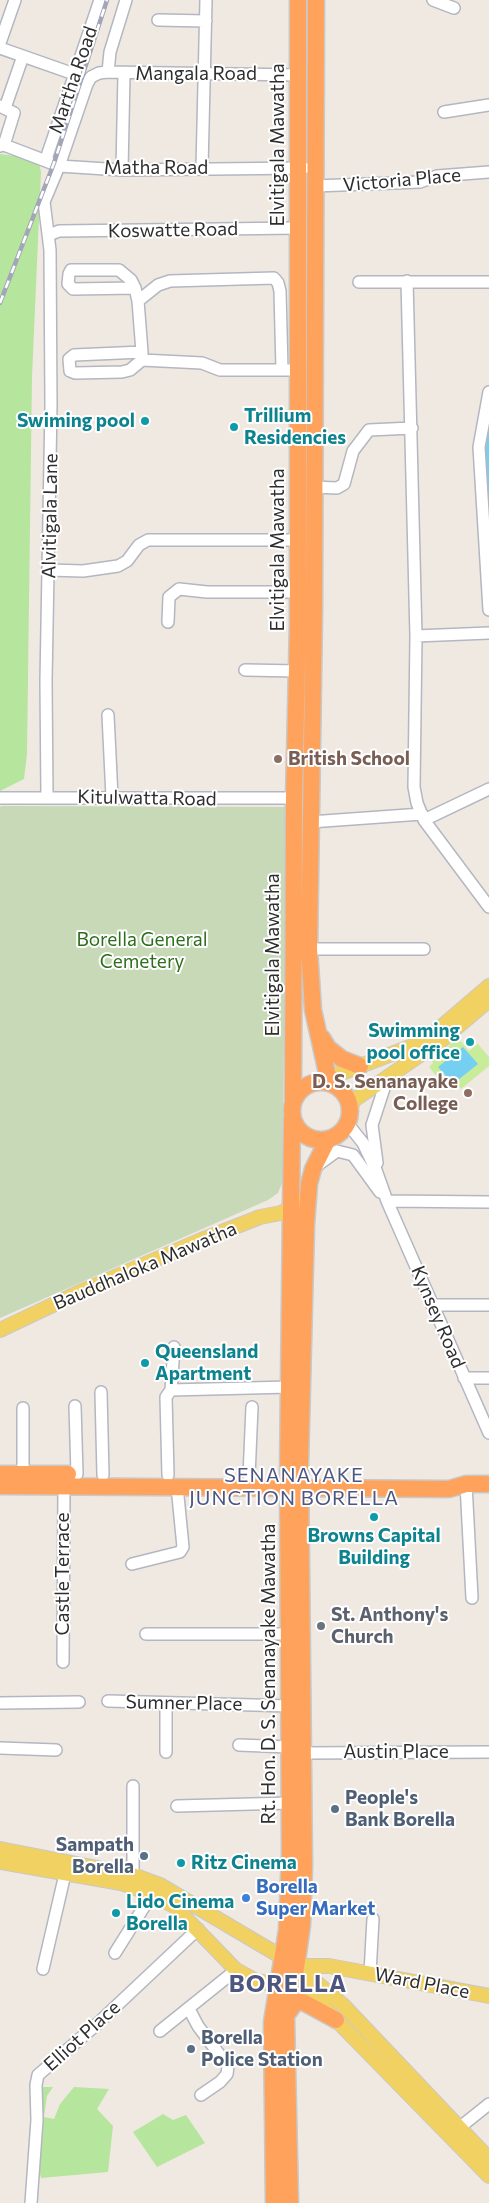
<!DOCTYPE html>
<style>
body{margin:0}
canvas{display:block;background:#efe9e1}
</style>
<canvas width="489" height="2203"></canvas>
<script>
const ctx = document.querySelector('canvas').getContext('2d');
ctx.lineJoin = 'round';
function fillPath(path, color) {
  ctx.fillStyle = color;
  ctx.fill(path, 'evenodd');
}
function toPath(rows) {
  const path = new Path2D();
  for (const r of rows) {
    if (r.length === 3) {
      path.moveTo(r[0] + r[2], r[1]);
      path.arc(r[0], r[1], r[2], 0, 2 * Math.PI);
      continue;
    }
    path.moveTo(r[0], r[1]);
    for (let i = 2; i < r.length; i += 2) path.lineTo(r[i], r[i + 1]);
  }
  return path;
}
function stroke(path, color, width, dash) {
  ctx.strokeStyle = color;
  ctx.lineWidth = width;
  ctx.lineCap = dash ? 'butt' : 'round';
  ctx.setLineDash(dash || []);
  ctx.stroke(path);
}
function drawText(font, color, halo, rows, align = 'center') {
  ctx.font = font + ' Commissioner,sans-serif';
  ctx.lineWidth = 4;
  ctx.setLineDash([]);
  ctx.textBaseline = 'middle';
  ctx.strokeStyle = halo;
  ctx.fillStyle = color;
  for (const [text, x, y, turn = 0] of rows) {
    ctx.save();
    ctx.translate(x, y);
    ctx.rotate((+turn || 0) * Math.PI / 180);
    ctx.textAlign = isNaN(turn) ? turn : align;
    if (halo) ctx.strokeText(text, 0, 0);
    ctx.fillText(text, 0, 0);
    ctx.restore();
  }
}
fillPath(toPath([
 [0,154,38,159,41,172,32,377,27,754,24,779,0,791],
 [39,2087,53,2087,47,2096,44,2117,54,2119,60,2104,74,2087,109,2089,97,2109,113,2126,108,2172,41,2178,35,2153],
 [163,2114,173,2120,186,2115,205,2143,157,2167,133,2132]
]), '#b6e59e');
fillPath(toPath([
 [2,806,287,807,282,1183,278,1193,268,1200,0,1318,0,807]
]), '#c8d9b8');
fillPath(toPath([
 [458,1038,469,1051,478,1044,489,1057,489,1066,461,1089,458,1086,453,1091,449,1087,447,1088,429,1067,433,1063,431,1060]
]), '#c9ec9a');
fillPath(toPath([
 [463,1047,478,1064,453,1084,438,1067]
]), '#75cff0');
stroke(toPath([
 [489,435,485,448,489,500]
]), '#75cff0', 9);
const minor = toPath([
 [433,0,454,8],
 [158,20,206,21],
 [0,43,15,0],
 [0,48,74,74],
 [108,72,298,75],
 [0,106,14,113,4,145],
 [5,108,23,56],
 [444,112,489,105],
 [0,146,4,145,59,166,122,170,304,168],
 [46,159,100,0],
 [202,168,206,0],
 [122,170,124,74],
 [315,186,420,182,437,176,489,172],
 [49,235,59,231,298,228],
 [407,281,416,636,414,787,417,803,424,820,489,907],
 [359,282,489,282],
 [135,288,73,289,68,284,69,274,71,270,119,270,131,280,135,288,138,301],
 [142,352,74,355,69,359,70,371,75,373,122,372,130,370,142,360,142,352,138,301,158,285,170,281,274,278,278,283,280,291,282,370],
 [142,360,202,363,220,370,289,370],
 [489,392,479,447,489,610],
 [313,487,337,488,344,484,353,451,369,430,412,428],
 [49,570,83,571,118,566,127,561,139,545,148,540,297,540],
 [168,622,169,597,179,589,207,592,298,592],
 [416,636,489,633],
 [245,670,298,671],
 [108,715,112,797],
 [47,797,46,681,51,405,50,250,44,202,59,166,87,84,91,77,99,73,108,72,110,52,126,0],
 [0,798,294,798],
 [424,820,489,789],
 [310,822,422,814],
 [309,949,424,949],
 [347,1123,363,1143,376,1170,387,1201,489,1433],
 [377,1163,372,1125,388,1076],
 [319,1164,337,1151,353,1155,380,1192],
 [387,1201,489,1202],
 [432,1305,489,1305],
 [464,1378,489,1378],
 [171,1390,174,1347],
 [101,1392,103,1475],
 [75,1406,77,1474],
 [23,1408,23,1474],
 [168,1475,166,1397,171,1390,289,1387],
 [249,1476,252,1407],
 [466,1484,472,1598],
 [132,1564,180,1552,183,1547,177,1486],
 [146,1634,288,1634],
 [63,1662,64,1485],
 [108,1701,290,1706],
 [0,1703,79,1702],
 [239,1745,289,1747],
 [0,1748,56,1750],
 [166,1752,166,1703],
 [303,1753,489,1752],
 [133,1786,133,1875],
 [177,1806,289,1803],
 [115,1953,152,1894],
 [43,1969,65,1874],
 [370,1973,373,1919],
 [189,2009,198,2026,228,2066,227,2074,220,2082,201,2095],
 [160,2031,236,1970],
 [459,2128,489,2104],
 [31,2203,37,2120,36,2085,38,2075,96,2025,198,1929]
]);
const major = toPath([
 [334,1085,339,1074,410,1047,427,1039,489,986],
 [350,1109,354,1100,442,1040,489,1000],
 [0,1330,82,1291,199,1241,260,1217,281,1213,291,1208,295,1201],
 [0,1849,133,1875,160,1885,297,1966,343,2005,489,2159],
 [0,1862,121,1883,152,1894,174,1906,236,1970,256,1981,273,1984,301,1984,489,2176],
 [297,1966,329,1966,489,1996]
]);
const highway = toPath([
 [316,0,314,610,309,949,313,1010,327,1073,334,1085],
 [322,1038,328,1048,342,1059,360,1066],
 [321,1111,29],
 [293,1101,294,798,298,624,298,0],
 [0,1474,68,1474],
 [0,1486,449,1489,466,1484,489,1484],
 [287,2014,296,2002,303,2002,336,2020],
 [274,2203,272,2022,287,1930,290,1853,288,1476,292,1118],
 [290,2203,286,2017,294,1982,302,1925,304,1866,300,1464,306,1224,309,1184,313,1169,328,1139]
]);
stroke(minor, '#b4b7c1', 14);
stroke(major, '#c9c9c9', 16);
stroke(highway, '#c9c9c9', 19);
stroke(minor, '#fff', 11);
stroke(major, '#f2d163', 14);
stroke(highway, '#ffa35c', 16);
const rail = toPath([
 [0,303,54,163,107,0]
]);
stroke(rail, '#a3a6b8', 4.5);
stroke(rail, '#fff', 2.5, [8]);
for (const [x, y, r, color] of [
 [145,421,5,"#0f9aa8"],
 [234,427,5,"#0f9aa8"],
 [278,759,5,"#8d6e63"],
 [470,1042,5,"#0f9aa8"],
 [468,1093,5,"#8d6e63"],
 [145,1363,5,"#0f9aa8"],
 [374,1517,5,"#0f9aa8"],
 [321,1626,5,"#6b7280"],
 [335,1809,5,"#5c6f8a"],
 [144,1856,5,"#5c6f8a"],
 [181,1863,5,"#0f9aa8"],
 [246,1898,5,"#3f7fe0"],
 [116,1913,5,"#0f9aa8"],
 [191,2049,5,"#5c6f8a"]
]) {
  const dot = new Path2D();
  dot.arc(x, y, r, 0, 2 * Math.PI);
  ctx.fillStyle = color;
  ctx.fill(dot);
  stroke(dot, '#fff', 2);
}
drawText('19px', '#2e2e2e', '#fff', [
 ["Mangala Road",196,74],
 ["Martha Road",73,80,-71],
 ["Elvitigala Mawatha",278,145,-90],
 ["Matha Road",156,168],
 ["Victoria Place",402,180,-5],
 ["Koswatte Road",173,230,-1],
 ["Alvitigala Lane",50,516,-89],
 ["Elvitigala Mawatha",278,550,-90],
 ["Kitulwatta Road",147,798,1],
 ["Elvitigala Mawatha",273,955,-90],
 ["Bauddhaloka Mawatha",145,1266,-23],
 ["Kynsey Road",438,1317,67],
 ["Castle Terrace",63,1574,-90],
 ["Rt. Hon. D. S. Senanayake Mawatha",269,1674,-90],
 ["Sumner Place",184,1703,1],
 ["Austin Place",396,1752],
 ["Ward Place",422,1983,11],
 ["Elliot Place",82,2036,-42]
]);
drawText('bold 19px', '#0d838f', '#fff', [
 ["Trillium",244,416],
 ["Residencies",244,438],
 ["Swiming pool",135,421,"right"],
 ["Swimming",460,1031,"right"],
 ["pool office",460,1053,"right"],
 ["Queensland",155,1352],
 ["Apartment",155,1374],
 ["Browns Capital",374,1536,"center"],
 ["Building",374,1558,"center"],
 ["Ritz Cinema",191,1863],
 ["Lido Cinema",126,1902],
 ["Borella",126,1924]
], 'left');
drawText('bold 19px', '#785e54', '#fff', [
 ["British School",288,759],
 ["D. S. Senanayake",458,1082,"right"],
 ["College",458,1104,"right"]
], 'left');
drawText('19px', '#2c6e1b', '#fff', [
 ["Borella General",142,940],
 ["Cemetery",142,962]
]);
drawText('bold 19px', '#5b616d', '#fff', [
 ["St. Anthony's",331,1615],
 ["Church",331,1637]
], 'left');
drawText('bold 19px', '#4e5e75', '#fff', [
 ["People's",345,1798],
 ["Bank Borella",345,1820],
 ["Sampath",134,1845,"right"],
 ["Borella",134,1867,"right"],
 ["Borella",201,2038],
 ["Police Station",201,2060]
], 'left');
drawText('bold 19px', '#366cbe', '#fff', [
 ["Borella",256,1887],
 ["Super Market",256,1909]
], 'left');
ctx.letterSpacing = '1px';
drawText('20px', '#4d5680', '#fff', [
 ["SENANAYAKE",294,1475],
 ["JUNCTION BORELLA",294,1498]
]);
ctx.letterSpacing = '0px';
ctx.letterSpacing = '1px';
drawText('bold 24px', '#4d5680', '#fff', [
 ["BORELLA",288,1984]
]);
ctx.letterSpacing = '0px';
</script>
